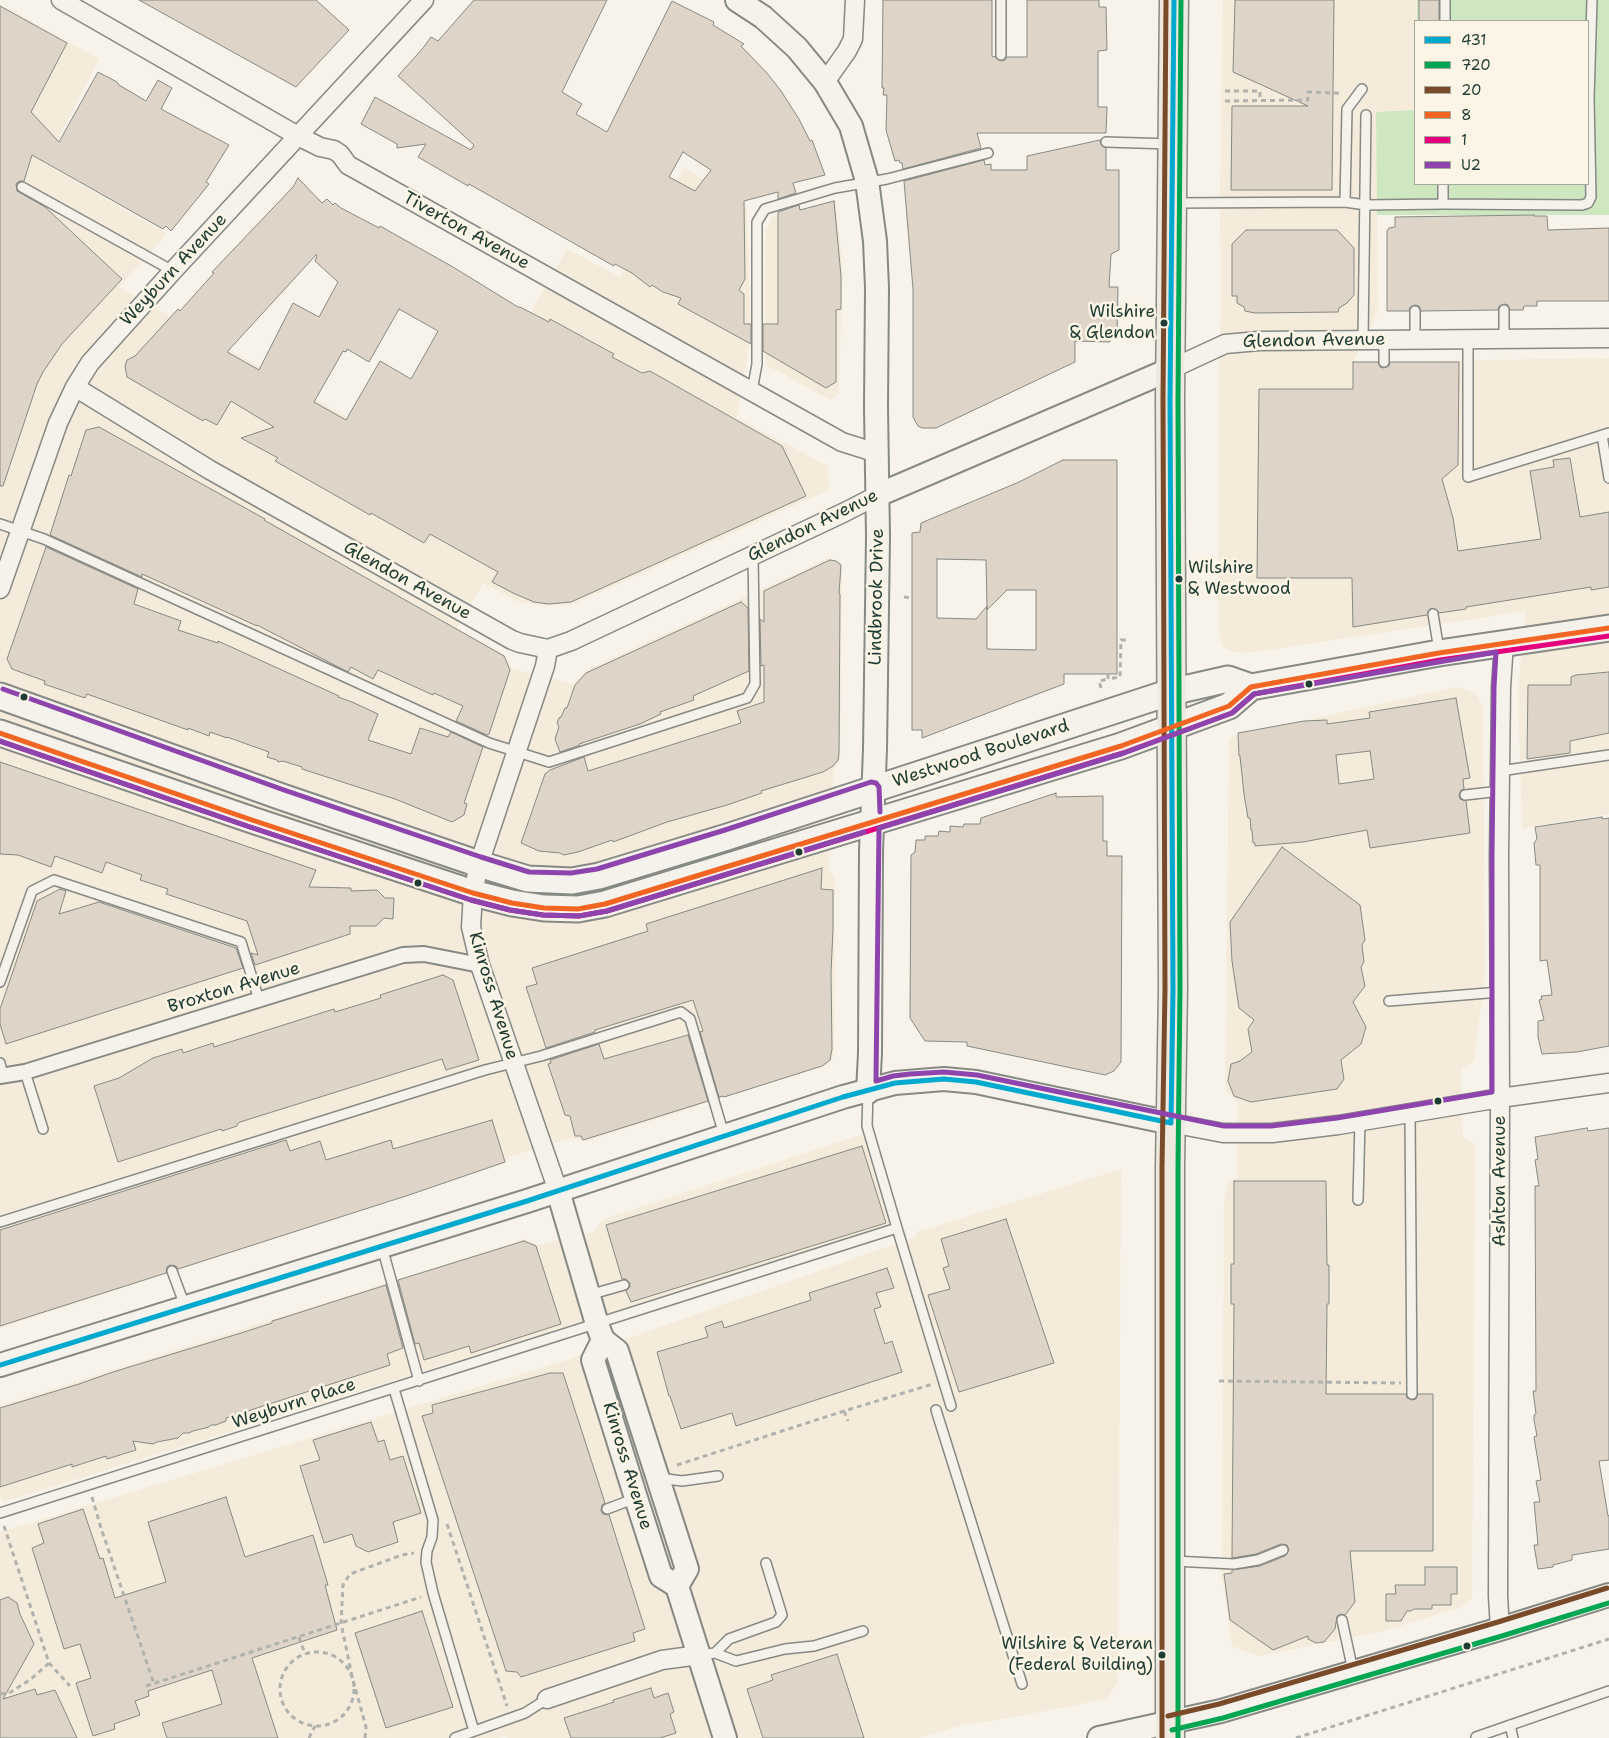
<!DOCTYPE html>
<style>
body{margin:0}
#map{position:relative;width:1609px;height:1738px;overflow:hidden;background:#f7f3ea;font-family:"Shantell Sans",sans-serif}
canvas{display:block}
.legend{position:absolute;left:1414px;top:20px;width:175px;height:165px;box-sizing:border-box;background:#fcf5e5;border:1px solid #a4ab9e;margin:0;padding:6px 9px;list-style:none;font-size:15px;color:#1f3d34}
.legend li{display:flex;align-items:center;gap:10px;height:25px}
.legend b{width:25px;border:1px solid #a4ab9e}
</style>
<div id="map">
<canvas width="1609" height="1738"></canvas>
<ul class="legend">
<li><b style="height:6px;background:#00a9ce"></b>431</li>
<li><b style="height:6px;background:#00a651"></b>720</li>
<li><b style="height:6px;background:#7a4b2a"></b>20</li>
<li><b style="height:6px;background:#f26522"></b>8</li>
<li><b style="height:6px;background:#e5007d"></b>1</li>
<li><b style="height:6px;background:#8e44ad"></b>U2</li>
</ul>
</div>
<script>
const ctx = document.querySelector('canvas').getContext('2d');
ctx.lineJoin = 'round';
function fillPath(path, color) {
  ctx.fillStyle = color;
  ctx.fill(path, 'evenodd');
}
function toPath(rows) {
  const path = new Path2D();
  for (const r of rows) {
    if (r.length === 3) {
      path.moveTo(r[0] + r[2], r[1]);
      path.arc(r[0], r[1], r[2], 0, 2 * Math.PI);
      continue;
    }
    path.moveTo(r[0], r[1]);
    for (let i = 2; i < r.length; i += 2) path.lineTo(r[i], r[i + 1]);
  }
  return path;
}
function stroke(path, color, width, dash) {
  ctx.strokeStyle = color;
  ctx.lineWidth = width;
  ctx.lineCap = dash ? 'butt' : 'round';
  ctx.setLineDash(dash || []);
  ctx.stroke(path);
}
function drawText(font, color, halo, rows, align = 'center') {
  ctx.font = font + ' "Shantell Sans",sans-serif';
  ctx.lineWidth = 5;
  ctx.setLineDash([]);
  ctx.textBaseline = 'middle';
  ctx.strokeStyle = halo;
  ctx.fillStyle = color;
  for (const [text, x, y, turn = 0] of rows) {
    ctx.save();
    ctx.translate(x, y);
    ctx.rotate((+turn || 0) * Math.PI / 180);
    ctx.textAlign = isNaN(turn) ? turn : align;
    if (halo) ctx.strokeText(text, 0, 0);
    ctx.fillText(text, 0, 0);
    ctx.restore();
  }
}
fillPath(toPath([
 [1223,0,1417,0,1417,21,1415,21,1415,110,1376,113,1378,312,1353,362,1609,358,1609,814,1522,828,1518,691,1526,611,1248,653,1235,652,1223,647,1218,632,1218,383,1221,309,1220,195],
 [0,4,99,59,45,164,167,234,119,287,439,470,567,249,620,277,684,167,747,208,751,333,737,418,828,466,829,490,573,604,542,606,516,601,483,583,457,628,505,655,513,669,574,684,585,671,829,558,837,560,842,564,840,761,833,771,829,870,835,880,834,1055,828,1065,583,1142,571,1138,509,1157,506,1163,0,1328],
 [836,200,843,276,842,310,841,313,839,393,830,400,766,365,765,344,766,230,773,216],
 [1457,687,1470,691,1478,697,1483,707,1485,977,1474,1061,1461,1069,1463,1137,1475,1145,1472,1596,1469,1602,1461,1607,1384,1631,1258,1656,1232,1646,1222,1576,1224,1200,1228,1183,1237,1177,1238,1102,1225,1090,1229,740,1233,736],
 [863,1134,890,1226,3,1502,0,1492,0,1406,525,1239,539,1245,593,1232,604,1219],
 [1121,1169,1118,1682,1107,1699,998,1720,966,1724,918,1738,507,1738,506,1735,499,1738,0,1738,0,1532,567,1360,915,1237,917,1232]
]), '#f5ebda');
fillPath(toPath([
 [1417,0,1609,0,1609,215,1377,215,1376,112,1415,110,1415,184,1588,184,1588,21,1417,21]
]), '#cee7c1');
const building = toPath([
 [139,0,316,0,349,30,296,87,139,0],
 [474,0,607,0,562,92,582,104,576,114,607,132,672,1,714,22,713,25,744,44,741,46,767,73,781,91,799,119,810,141,812,140,825,175,793,183,796,193,778,199,778,192,744,201,745,279,739,290,744,294,744,324,751,324,751,344,678,304,681,298,663,292,652,285,650,287,632,273,615,264,614,266,469,184,468,186,418,157,426,144,397,148,397,144,361,124,375,97,471,150,474,145,398,76,423,48,431,37,438,41,474,0],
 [683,152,711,170,695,191,669,177,683,152],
 [883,0,992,0,992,56,995,57,1001,61,1005,60,1007,57,1027,57,1027,0,1099,0,1099,7,1106,7,1107,50,1098,51,1098,107,1107,107,1106,133,977,133,981,148,903,169,902,163,900,163,899,160,895,161,886,130,887,95,883,95,884,88,882,88,883,0],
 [1235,0,1334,0,1332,190,1231,190,1232,106,1308,106,1233,72,1235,0],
 [1419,0,1439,0,1439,21,1419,21,1419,0],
 [0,6,67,43,31,112,59,142,98,72,117,82,119,85,146,101,158,80,172,88,161,109,229,145,206,182,209,184,171,231,166,226,163,229,32,155,24,181,19,181,16,184,17,191,45,207,122,279,62,344,43,372,37,384,3,486,0,486,0,6],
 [1100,140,1101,145,1106,148,1106,170,1119,170,1119,250,1111,254,1109,287,1118,287,1117,336,1110,336,1110,342,1075,341,1075,362,936,428,922,428,918,426,913,417,913,289,904,181,984,160,985,165,991,164,991,170,1027,170,1027,156,1100,140],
 [298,178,322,203,327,199,333,205,335,203,341,208,379,228,380,226,453,267,518,307,520,307,549,322,550,319,614,354,612,357,642,373,650,371,782,446,806,496,571,602,549,604,534,602,513,593,492,582,498,572,430,534,424,543,371,513,370,515,275,461,278,458,241,438,274,427,231,401,217,425,205,419,203,421,127,377,125,366,127,360,135,356,178,309,180,311,214,273,212,272,293,187,298,178],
 [316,255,317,256,315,261,338,282,319,317,293,303,259,370,227,352,316,255],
 [399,309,438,331,411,379,380,361,346,420,314,402,343,351,346,352,347,349,369,362,399,309],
 [834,201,841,276,841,309,836,310,836,382,826,388,763,351,763,324,778,324,778,212,799,205,800,210,834,201],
 [1534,215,1534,216,1547,216,1548,230,1609,228,1609,301,1537,301,1537,306,1524,306,1523,310,1510,310,1508,305,1504,304,1499,306,1498,310,1421,311,1419,306,1415,305,1410,307,1409,311,1387,311,1387,231,1389,228,1395,227,1395,217,1534,215],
 [1246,230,1337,230,1354,248,1354,295,1347,303,1339,308,1338,312,1255,313,1245,311,1244,307,1237,303,1237,296,1232,296,1232,244,1246,230],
 [1353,362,1378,362,1380,367,1384,368,1389,366,1390,362,1459,362,1458,465,1442,479,1453,518,1458,551,1541,539,1530,471,1554,467,1553,460,1570,458,1580,517,1609,512,1609,587,1591,590,1591,587,1466,607,1466,609,1439,613,1437,610,1432,608,1429,610,1427,615,1353,627,1352,578,1257,578,1259,389,1353,389,1353,362],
 [99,427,265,519,264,520,504,656,510,670,489,734,487,735,456,721,463,706,434,693,433,695,378,670,373,679,351,667,348,672,257,625,257,626,142,574,142,577,50,535,69,475,71,476,86,430,99,427],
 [1063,460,1117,460,1117,674,1064,674,1064,684,922,738,922,730,912,730,912,533,920,532,921,523,1019,482,1063,460],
 [937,559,986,560,987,606,976,619,937,618,937,559],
 [1007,590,1036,590,1036,650,987,649,987,606,987,610,1007,590],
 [46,547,138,589,134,604,181,621,178,630,218,643,218,641,339,696,338,697,352,702,378,714,368,740,411,754,420,728,448,737,451,732,483,747,464,803,467,804,464,815,452,822,395,799,302,769,302,767,283,761,278,762,277,760,267,757,269,752,227,737,227,738,210,732,209,736,188,728,188,730,87,694,85,698,44,684,45,681,12,669,7,659,46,547],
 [830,560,836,561,841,565,839,594,840,594,839,753,838,760,833,766,823,772,761,791,762,793,727,805,667,822,613,842,612,840,578,852,564,855,560,853,539,851,521,843,545,774,550,770,584,757,588,771,741,723,737,711,764,702,764,665,761,666,760,619,764,622,764,591,830,560],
 [741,602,748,608,749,671,693,696,694,700,660,712,661,714,640,724,579,744,580,745,560,752,555,739,559,727,557,723,559,718,561,717,565,708,567,708,575,685,586,673,741,602],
 [1609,672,1609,733,1570,741,1570,753,1527,759,1528,685,1571,685,1571,677,1576,675,1609,672],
 [1456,698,1470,778,1463,779,1464,789,1461,790,1459,795,1460,799,1466,801,1470,833,1370,848,1367,830,1303,842,1255,846,1255,843,1253,843,1252,830,1251,830,1250,818,1248,818,1244,794,1240,756,1239,756,1238,733,1304,721,1327,720,1327,724,1370,718,1369,712,1456,698],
 [1370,751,1374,779,1339,784,1336,755,1370,751],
 [0,762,316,870,309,887,351,888,351,891,377,890,385,898,394,898,393,919,384,918,376,926,350,926,350,934,255,965,251,953,258,955,247,921,166,894,168,889,140,880,142,875,106,862,102,873,55,856,51,867,18,855,0,854,0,762],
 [1056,793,1056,797,1103,796,1103,841,1107,841,1107,856,1122,856,1121,1062,1114,1071,1105,1075,967,1046,967,1042,925,1041,910,1018,911,855,915,852,916,840,925,840,925,836,938,836,939,831,950,832,950,826,963,827,964,824,980,824,981,818,1056,793],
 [1602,817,1602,819,1609,818,1609,1046,1577,1052,1542,1054,1538,1037,1538,1021,1544,1020,1539,1000,1542,999,1541,996,1552,995,1547,960,1540,961,1540,865,1536,865,1534,843,1537,839,1535,827,1602,817],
 [1282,847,1360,905,1365,940,1362,945,1364,962,1361,967,1365,986,1353,1002,1366,1027,1361,1044,1341,1060,1344,1079,1337,1089,1251,1102,1234,1096,1228,1081,1231,1064,1240,1061,1252,1052,1248,1029,1254,1020,1239,1008,1232,961,1230,922,1282,847],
 [822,868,821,889,833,890,833,929,831,973,832,1049,830,1060,822,1066,724,1097,723,1096,719,1097,700,1032,703,1031,693,1000,595,1030,595,1032,546,1048,526,987,537,984,532,968,648,931,646,924,822,868],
 [60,889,66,891,59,914,99,902,236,948,243,968,6,1044,0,1024,0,1009,37,901,60,889],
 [443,975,453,980,479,1060,446,1070,442,1059,240,1122,237,1124,237,1126,222,1131,221,1129,118,1162,94,1086,119,1078,153,1058,182,1049,183,1053,213,1043,214,1047,334,1009,335,1012,381,998,380,995,443,975],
 [688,1035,708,1101,583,1140,581,1136,575,1136,570,1116,565,1115,548,1064,551,1063,550,1060,599,1044,604,1059,688,1035],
 [492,1120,505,1162,409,1195,178,1269,176,1266,170,1265,167,1267,166,1273,0,1326,0,1230,286,1140,290,1151,320,1141,326,1160,391,1140,393,1149,492,1120],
 [1587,1128,1588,1131,1609,1128,1609,1460,1599,1461,1608,1516,1609,1515,1609,1549,1572,1555,1572,1560,1553,1565,1553,1567,1538,1569,1534,1545,1538,1545,1534,1502,1540,1502,1536,1481,1541,1480,1534,1437,1537,1436,1534,1420,1534,1415,1536,1414,1533,1391,1536,1391,1535,1186,1539,1186,1535,1160,1538,1159,1535,1137,1587,1128],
 [862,1146,886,1223,631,1302,626,1291,630,1287,630,1283,626,1279,622,1279,606,1225,862,1146],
 [1234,1181,1326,1181,1327,1265,1329,1265,1329,1304,1327,1304,1326,1394,1406,1394,1407,1398,1412,1400,1416,1399,1418,1394,1433,1394,1433,1551,1350,1551,1355,1602,1345,1615,1341,1614,1337,1616,1335,1629,1324,1642,1316,1643,1308,1639,1308,1636,1273,1650,1230,1620,1224,1574,1232,1573,1232,1570,1260,1566,1285,1556,1289,1550,1287,1545,1281,1544,1256,1554,1232,1558,1234,1304,1231,1304,1231,1264,1234,1264,1234,1181],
 [1006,1219,1054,1363,959,1392,928,1295,950,1289,943,1268,949,1266,941,1239,1006,1219],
 [524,1241,536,1246,561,1324,471,1353,469,1346,424,1360,419,1343,415,1344,398,1280,524,1241],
 [887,1268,894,1288,876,1293,881,1307,874,1309,885,1344,892,1341,902,1372,736,1426,732,1413,681,1429,670,1396,669,1396,657,1352,708,1337,705,1327,722,1321,724,1328,811,1300,809,1293,887,1268],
 [386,1285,403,1348,387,1354,390,1365,226,1418,226,1421,216,1425,211,1425,209,1427,193,1431,189,1433,183,1433,178,1438,157,1442,153,1444,133,1441,136,1450,107,1459,106,1456,72,1467,72,1464,0,1487,0,1408,79,1384,113,1372,241,1333,272,1323,272,1321,279,1319,386,1285],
 [550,1373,563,1373,605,1503,602,1505,601,1511,603,1514,609,1515,645,1629,633,1633,635,1641,521,1677,517,1672,506,1671,422,1416,433,1413,432,1405,550,1373],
 [371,1422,378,1442,384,1440,390,1460,403,1456,421,1513,393,1522,398,1542,368,1552,356,1546,352,1534,324,1543,300,1466,320,1460,313,1440,371,1422],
 [226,1497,245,1557,313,1535,328,1585,325,1585,337,1630,252,1658,278,1738,167,1738,162,1723,222,1704,212,1670,148,1691,149,1696,135,1701,140,1715,114,1724,115,1729,93,1736,76,1683,91,1678,80,1644,64,1649,32,1548,44,1543,38,1524,83,1509,100,1559,103,1558,115,1598,166,1582,148,1522,226,1497],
 [1425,1567,1457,1567,1457,1594,1451,1594,1451,1605,1432,1605,1432,1609,1414,1609,1411,1611,1407,1611,1401,1621,1386,1621,1386,1594,1396,1594,1395,1585,1425,1585,1425,1567],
 [8,1597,17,1603,20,1614,34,1644,3,1699,35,1689,37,1695,55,1690,77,1738,0,1738,0,1600,8,1597],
 [422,1611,453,1707,386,1728,355,1633,422,1611],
 [837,1654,864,1738,763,1738,747,1689,773,1680,771,1675,837,1654],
 [651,1688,654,1698,668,1693,674,1712,670,1714,676,1733,660,1738,571,1738,564,1718,614,1702,613,1700,651,1688]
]);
fillPath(building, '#ded5c8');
stroke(building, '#868984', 1);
const service = toPath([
 [1445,21,1445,0],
 [1001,55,1001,0],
 [1106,142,1171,144],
 [22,187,173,271],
 [1345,202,1366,205,1443,204,1582,205,1588,203,1591,197,1589,98,1592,0],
 [1176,203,1345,202,1347,109,1362,89],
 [1443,204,1443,184],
 [1504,310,1504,339],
 [1363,340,1366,115],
 [1384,340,1384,362],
 [1415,340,1415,311],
 [1468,340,1468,477,1609,433],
 [752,391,757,364,757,222,765,209,835,188,887,179,988,153],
 [1602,435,1609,478],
 [0,524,44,539,489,743,549,762,747,698,755,684,753,555],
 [1433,614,1439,650],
 [1500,771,1609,755],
 [1465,795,1500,791],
 [0,982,32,891,54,880,241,942,259,1000],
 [1389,1001,1500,992],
 [0,1063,3,1075],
 [25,1072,43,1129],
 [1410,1112,1412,1394],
 [1358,1200,1360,1121],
 [0,1222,485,1070,541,1056,681,1012,690,1019,724,1135],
 [897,1228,951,1406],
 [382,1247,419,1381],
 [172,1271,185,1306],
 [589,1295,624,1285],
 [394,1389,433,1520,432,1537,427,1551,426,1562,433,1593,474,1731],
 [936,1410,1022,1684],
 [659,1478,682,1481,718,1476],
 [607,1509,636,1498],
 [0,1513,897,1228,867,1126,868,1092],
 [1173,1561,1234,1564,1258,1560,1283,1550],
 [1342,1620,1353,1671],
 [715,1653,729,1639,776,1622,782,1615,766,1563],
 [699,1655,715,1653,736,1661,785,1649,814,1646,863,1631],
 [1510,1725,1513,1738],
 [1476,1737,1609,1691],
 [455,1738,525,1713,547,1699]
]);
const pedestrian = toPath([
 [0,1076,25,1072,403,955,424,954,480,965]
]);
const minor = toPath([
 [61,0,298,136,320,147,334,150,340,154,348,165,842,442,877,453],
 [825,82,847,51,853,39,855,0],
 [1171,369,1225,344,1259,341,1609,338],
 [75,387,210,470,512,640,520,643,548,649,571,641,845,512,878,495],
 [0,589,58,423,75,387,90,363,171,273,424,0],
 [548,649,545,666,479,864,473,893,471,927,480,965,558,1191],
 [1171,1123,1223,1133,1272,1133,1338,1125,1500,1098,1609,1083],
 [1500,1629,1498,1596,1500,1098,1499,855,1501,687,1504,643],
 [547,1699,662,1660,699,1655]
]);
const tertiary = toPath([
 [737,0,763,17,797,48,825,82,851,126,867,181,875,241,877,288,876,407,878,537,875,749,871,851,870,1053,868,1092],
 [878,495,1171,369],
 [558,1191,597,1324,603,1340,617,1351,687,1569,677,1586],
 [603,1340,593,1360,636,1498,661,1576,677,1586,725,1738],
 [0,1365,527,1201,843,1097,895,1083,944,1079,976,1082,1171,1123],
 [1099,1738,1221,1711,1500,1629,1609,1595]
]);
const secondary = toPath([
 [0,696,282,797,479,864,528,879,572,881,599,876,727,837,1171,692,1228,679,1251,687,1439,653,1609,628],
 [0,733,252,820,473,893,512,903,544,908,578,909,605,904,1121,746,1229,706,1251,687]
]);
const primary = toPath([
 [1170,1738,1170,1167,1173,989,1170,400,1174,0]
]);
stroke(service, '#868984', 12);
stroke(pedestrian, '#868984', 18);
stroke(minor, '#868984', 21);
stroke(tertiary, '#868984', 26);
stroke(secondary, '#868984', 29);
stroke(primary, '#868984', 31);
stroke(toPath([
 [1225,91,1260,91,1260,100],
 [1225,101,1308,100,1308,92,1337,93,1341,95],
 [904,597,912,598],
 [1108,674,1108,679,1120,677,1121,640,1126,640],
 [1101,688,1099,681,1108,679],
 [1219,1381,1401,1383],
 [844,1411,848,1421],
 [677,1465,844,1411,933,1384],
 [92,1497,101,1528,154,1684],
 [447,1524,507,1706],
 [4,1526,49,1663,70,1686],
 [299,1637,305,1654],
 [317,1689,37],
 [146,1686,421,1597],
 [0,1694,11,1692,31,1679,49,1663],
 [309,1738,315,1726],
 [365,1738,366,1727,352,1676,341,1623,343,1585,350,1574,402,1555,414,1553],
 [1296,1738,1609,1639]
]), '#b0b2ad', 3, [5, 4]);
stroke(service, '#f5f2ec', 9);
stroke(pedestrian, '#f5f2ec', 14);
stroke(minor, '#f5f2ec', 18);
stroke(tertiary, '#f5f2ec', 22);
stroke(secondary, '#f5f2ec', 25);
stroke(primary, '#eee9df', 28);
stroke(toPath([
 [1171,1123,1173,989,1170,400,1174,0],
 [0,1365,527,1201,843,1097,895,1083,944,1079,976,1082,1171,1123]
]), '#00a9ce', 5);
stroke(toPath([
 [1172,1730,1223,1718,1502,1636,1609,1603],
 [1178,1738,1178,1167,1180,989,1178,400,1181,0]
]), '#00a651', 5);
stroke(toPath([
 [1168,1716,1219,1704,1498,1622,1607,1588],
 [1162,1738,1162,1167,1165,989,1163,400,1166,0]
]), '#7a4b2a', 5);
stroke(toPath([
 [0,733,252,820,473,893,512,903,544,908,578,909,605,904,1121,746,1229,706,1251,687,1439,653,1609,628]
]), '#f26522', 5);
stroke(toPath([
 [0,741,250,827,471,900,510,910,543,915,579,916,607,911,1123,753,1232,713,1254,694,1440,660,1609,636]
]), '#e5007d', 5);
stroke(toPath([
 [1496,652,1494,687,1492,855,1492,1092,1337,1118,1271,1126,1224,1126,977,1075,944,1072,910,1074,893,1076,876,1081,879,828,1124,753,1232,713,1254,694,1496,652],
 [3,689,284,790,481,857,529,872,571,873,597,869,725,830,871,782,876,783,879,787,880,812],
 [0,741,250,827,471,900,510,910,543,915,579,916,607,911,864,832]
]), '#8e44ad', 5);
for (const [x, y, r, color] of [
 [1164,323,4.5,"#1f3d34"],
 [1179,579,4.5,"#1f3d34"],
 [1309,684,4.5,"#1f3d34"],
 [24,697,4.5,"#1f3d34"],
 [799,852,4.5,"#1f3d34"],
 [418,883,4.5,"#1f3d34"],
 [1438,1101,4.5,"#1f3d34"],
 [1467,1646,4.5,"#1f3d34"],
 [1162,1655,4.5,"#1f3d34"]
]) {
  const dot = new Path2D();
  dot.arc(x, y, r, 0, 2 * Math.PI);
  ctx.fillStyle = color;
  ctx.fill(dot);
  stroke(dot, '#fcf5e5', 2);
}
drawText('17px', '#1f3d34', '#fcf5e5', [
 ["Wilshire",1155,313],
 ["& Glendon",1155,334],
 ["Wilshire",1188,569,"left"],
 ["& Westwood",1188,590,"left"],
 ["Wilshire & Veteran",1153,1645],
 ["(Federal Building)",1153,1666]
], 'right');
drawText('18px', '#1f3d34', '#fcf5e5', [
 ["Tiverton Avenue",466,231,29],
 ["Weyburn Avenue",174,270,-47],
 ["Glendon Avenue",1314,341,-1],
 ["Glendon Avenue",813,526,-26],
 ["Glendon Avenue",407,581,29],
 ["Lindbrook Drive",877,597,-89],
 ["Westwood Boulevard",981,754,-18],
 ["Broxton Avenue",234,988,-17],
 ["Kinross Avenue",493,996,73],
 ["Ashton Avenue",1500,1181,-90],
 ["Weyburn Place",294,1404,-18],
 ["Kinross Avenue",627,1466,73]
]);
</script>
